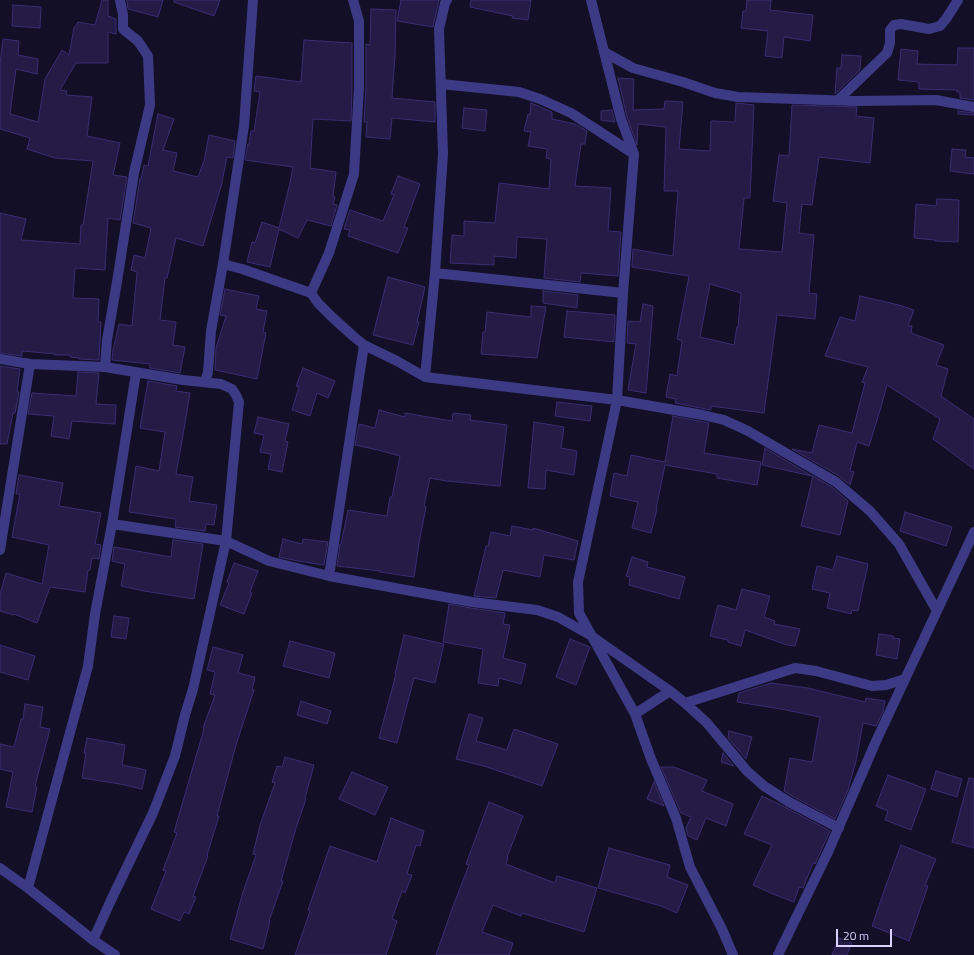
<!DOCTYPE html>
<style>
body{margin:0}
#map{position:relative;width:974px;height:955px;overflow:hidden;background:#130f26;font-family:"Titillium Web",sans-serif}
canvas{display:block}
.scale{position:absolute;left:836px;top:929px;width:56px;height:18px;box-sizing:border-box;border:2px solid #d9d4ff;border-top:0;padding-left:5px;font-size:12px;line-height:14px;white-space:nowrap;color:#d9d4ff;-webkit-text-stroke:3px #130f26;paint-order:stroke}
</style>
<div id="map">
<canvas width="974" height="955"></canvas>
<div class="scale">20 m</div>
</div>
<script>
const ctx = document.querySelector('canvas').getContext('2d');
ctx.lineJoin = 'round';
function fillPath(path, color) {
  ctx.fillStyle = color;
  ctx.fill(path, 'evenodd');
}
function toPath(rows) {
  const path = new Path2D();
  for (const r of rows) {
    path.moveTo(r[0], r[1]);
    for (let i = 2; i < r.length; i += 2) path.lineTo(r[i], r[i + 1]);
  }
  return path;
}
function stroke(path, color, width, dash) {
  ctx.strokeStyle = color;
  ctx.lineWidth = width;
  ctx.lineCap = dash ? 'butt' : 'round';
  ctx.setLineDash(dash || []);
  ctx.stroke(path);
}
const building = toPath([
 [102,0,108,0,108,16,116,19,116,34,108,32,108,63,76,63,60,90,67,91,66,95,92,97,87,136,120,143,113,175,127,177,120,220,108,218,105,270,75,268,73,298,99,299,98,322,101,322,99,360,79,359,79,358,70,357,70,355,55,355,55,354,22,351,22,356,0,353,0,213,26,219,21,240,80,244,81,225,83,225,93,161,55,158,27,149,30,138,0,129,0,64,3,39,19,41,18,55,38,59,37,74,16,69,10,114,38,122,45,79,62,50,69,55,74,28,78,22,95,25,102,0],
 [127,0,163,0,158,17,128,9,127,0],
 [174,0,220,0,214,16,174,2,174,0],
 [401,0,439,0,433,27,397,21,401,0],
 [471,0,531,0,528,20,512,18,513,16,470,7,471,0],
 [747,0,771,0,770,10,813,15,810,41,784,37,782,58,765,56,768,31,741,28,743,11,746,11,747,0],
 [13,5,41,7,40,28,12,26,13,5],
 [371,9,396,10,395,56,392,98,435,102,435,122,392,118,390,139,366,137,367,122,364,122,366,87,366,44,370,45,371,9],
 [304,40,352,43,352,87,351,121,313,119,310,168,336,172,333,197,335,197,333,204,337,205,331,226,307,220,298,238,279,229,270,267,247,262,252,242,255,243,262,222,279,228,290,183,293,167,245,160,248,144,249,144,251,131,254,131,260,92,254,91,256,76,301,82,304,40],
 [958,48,974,48,974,100,960,98,960,92,957,92,957,90,919,89,919,82,898,80,901,49,918,51,917,64,957,65,958,48],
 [842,55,861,56,860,70,835,94,837,68,841,68,842,55],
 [618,78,634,79,633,110,664,109,665,101,683,102,679,149,710,151,711,121,735,122,736,103,754,105,750,198,744,198,739,249,782,252,787,203,773,201,779,155,789,156,792,105,857,107,856,116,874,118,870,163,819,157,812,205,802,204,799,233,814,235,809,293,817,294,815,319,777,315,764,413,711,406,711,410,675,403,676,399,666,397,670,374,677,376,682,341,677,339,689,276,632,267,633,249,673,256,678,191,664,191,666,127,638,124,637,145,627,117,618,78],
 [710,284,741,293,738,327,737,327,734,345,700,337,710,284],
 [531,103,552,112,552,119,575,124,587,131,585,144,581,144,575,186,611,188,608,231,621,232,618,276,581,273,580,282,544,278,547,239,517,237,516,258,494,256,494,265,450,263,452,235,464,236,464,221,495,223,499,183,549,189,551,159,546,158,547,149,528,146,531,132,524,131,528,114,530,115,531,103],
 [464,108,487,110,485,131,462,128,464,108],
 [612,110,615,122,601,120,601,111,612,110],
 [958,111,974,113,974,115,958,114,958,111],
 [158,114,174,119,163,150,177,153,173,171,198,177,204,161,209,135,235,141,233,158,227,157,222,182,222,183,203,246,176,238,167,278,165,278,160,320,176,322,173,345,185,347,180,373,150,368,150,364,112,360,113,350,119,324,132,326,137,272,131,270,134,255,145,258,151,228,133,223,140,179,141,179,144,165,148,166,158,114],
 [952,149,966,150,965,157,974,158,974,174,950,171,952,149],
 [398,176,420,184,404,227,408,228,398,253,348,236,350,230,344,229,350,210,383,221,394,195,391,194,398,176],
 [937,199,959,200,958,242,935,241,935,240,914,238,916,204,936,206,937,199],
 [388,277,425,287,417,322,419,322,413,345,373,335,388,277],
 [225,289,259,296,256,309,267,311,263,332,266,333,257,379,215,370,216,348,226,316,220,315,225,289],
 [543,291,578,295,577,308,543,303,543,291],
 [860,296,899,305,914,310,908,326,912,326,911,333,944,345,936,365,948,369,941,396,974,419,974,469,933,439,940,419,887,385,881,407,869,446,857,442,850,471,854,472,850,485,839,476,792,449,812,453,819,425,852,433,865,383,862,382,868,367,825,356,840,317,855,321,860,296],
 [643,304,653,306,650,345,646,393,628,390,636,344,627,343,628,321,640,322,643,304],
 [531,306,546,307,537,358,481,354,483,332,485,332,487,312,531,317,531,306],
 [567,311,615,315,614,342,564,337,567,311],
 [0,366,20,369,17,392,19,392,15,413,13,413,7,444,0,444,0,366],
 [303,368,335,381,328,398,317,393,310,416,292,410,299,387,296,386,303,368],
 [78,372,99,373,96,404,116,405,115,424,72,421,69,439,51,436,54,416,28,414,32,393,76,396,78,372],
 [148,381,177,386,176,391,190,393,183,435,176,474,193,477,189,501,217,505,214,525,206,524,205,531,175,527,176,519,129,512,136,466,159,471,165,432,140,428,148,381],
 [557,402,592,406,590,421,555,416,557,402],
 [379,410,405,417,405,413,452,421,453,413,471,415,470,420,507,425,500,486,446,481,430,478,424,506,426,507,419,543,414,577,380,572,380,571,337,566,340,544,341,544,348,510,387,516,390,497,392,497,400,456,378,450,355,445,359,424,375,428,379,410],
 [673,416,709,423,704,453,761,462,757,485,717,478,717,474,665,465,656,509,657,509,651,533,632,528,638,502,610,496,614,473,627,476,631,455,665,462,673,416],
 [258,417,289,424,285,441,288,442,282,472,268,469,271,454,260,452,264,435,254,433,258,417],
 [534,422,564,427,561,448,577,451,574,475,546,470,545,489,528,488,534,422],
 [765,448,812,476,762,465,765,448],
 [19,475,63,483,59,506,101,513,95,544,101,545,99,559,92,558,90,570,88,570,85,592,50,587,37,623,14,614,13,615,0,611,0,594,6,573,42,584,49,545,12,537,20,494,16,494,19,475],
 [813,476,832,487,848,501,840,535,801,526,813,476],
 [905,512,952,527,946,546,900,531,905,512],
 [512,526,533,530,533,528,578,541,574,560,544,555,540,577,503,570,496,598,474,596,486,546,488,546,491,532,510,536,512,526],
 [283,539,302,544,303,539,328,542,324,565,298,561,279,557,283,539],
 [173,540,203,544,194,599,144,591,121,586,125,564,112,561,114,547,171,557,173,540],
 [837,556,868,564,858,611,852,610,851,614,827,608,830,593,812,589,817,566,833,570,837,556],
 [632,557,648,562,647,567,685,577,679,599,629,585,630,577,626,576,632,557],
 [234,563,258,571,250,592,252,593,244,614,220,605,229,583,227,582,234,563],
 [742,589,770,596,764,617,775,621,774,624,800,629,795,646,787,645,745,630,741,646,728,642,728,640,710,636,718,605,736,610,742,589],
 [449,604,471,608,505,613,503,624,510,625,503,658,526,664,521,684,499,678,498,686,478,683,483,649,443,642,449,604],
 [114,616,129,618,126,639,111,637,114,616],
 [879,634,893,636,893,638,900,639,897,659,876,655,879,634],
 [404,635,444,644,435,683,414,678,397,743,379,738,396,674,395,674,404,635],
 [570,639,590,647,576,685,556,677,570,639],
 [290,641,335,653,329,678,283,666,290,641],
 [0,645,35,656,28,680,0,672,0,645],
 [213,647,243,655,238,673,255,677,252,690,254,690,236,745,217,816,219,816,207,855,208,856,193,896,196,897,189,914,184,912,180,921,151,909,166,871,163,870,177,833,174,832,204,729,203,728,215,695,210,694,215,672,207,670,213,647],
 [771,683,808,688,865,702,866,698,885,701,883,712,876,726,863,723,856,761,848,790,835,819,792,796,784,791,790,758,812,762,820,717,781,709,737,702,739,693,771,683],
 [301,701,331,711,327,724,297,715,301,701],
 [25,704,43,707,40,727,50,729,35,786,37,787,32,812,6,807,13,772,0,769,0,744,14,747,21,719,23,719,25,704],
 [469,714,483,718,476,741,507,750,514,729,558,744,542,786,487,767,456,759,469,714],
 [729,731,752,737,746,759,728,738,729,731],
 [87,738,125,745,122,765,146,770,142,789,120,784,82,778,86,753,84,753,87,738],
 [723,753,734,766,721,762,723,753],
 [285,757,314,765,305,798,306,799,296,828,281,881,283,881,269,921,270,921,263,949,230,939,243,892,256,855,253,854,260,825,275,783,272,782,277,766,282,767,285,757],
 [661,767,674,767,707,780,702,791,733,804,726,826,706,818,697,840,688,836,686,828,691,817,681,813,661,767],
 [936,771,962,779,957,797,931,789,936,771],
 [352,772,388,787,375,815,339,799,352,772],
 [888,775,926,789,911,830,885,820,888,811,876,806,888,775],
 [969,778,974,779,974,848,952,842,969,778],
 [654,782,664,806,647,799,654,782],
 [762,796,781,805,830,831,815,864,813,863,803,888,799,887,794,902,773,894,753,885,772,845,744,834,762,796],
 [489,802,523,816,507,857,508,857,506,864,555,883,557,876,597,888,584,932,522,913,521,916,493,905,482,932,513,943,509,955,436,955,452,909,469,865,466,864,489,802],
 [391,818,424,831,420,846,416,845,407,874,412,875,405,893,402,891,392,919,397,921,386,955,295,955,310,911,308,910,330,846,377,862,391,818],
 [901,845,936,859,925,885,928,886,909,941,872,926,885,888,901,845],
 [609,848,670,865,667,877,688,885,677,913,661,906,598,888,609,848],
 [839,938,852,943,847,955,832,955,839,938]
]);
fillPath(building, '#241b47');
stroke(building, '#3b2d73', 1);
stroke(toPath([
 [591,0,621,119,634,154,623,293,617,400,578,582,579,613,635,714,651,759,676,818,690,867,722,929,733,955],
 [604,52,633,68,683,82,715,93,738,97,854,101,936,100,974,107],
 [441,84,519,92,540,99,571,113,634,154],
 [838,100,887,53,890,43,890,30,894,25,901,24,929,29,940,26,946,19,958,0],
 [223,264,242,269,311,293,318,303,332,317,353,336,364,345,397,361,425,377,617,400,703,415,724,420,748,431,836,482,870,511,899,544,937,611],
 [435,273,623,293],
 [311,293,329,253,354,174,359,87,359,21,353,0],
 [0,359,30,364,105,367,183,380,221,384,232,389,236,395,239,402,226,541,193,689,185,715,175,756,153,813,112,898,93,940],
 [105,367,107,340,117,282,134,173,150,105,148,56,138,41,123,29,123,15,120,0],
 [425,377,435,273,443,154,439,29,445,3,447,0],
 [205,382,208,372,211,331,223,264,244,126,253,0],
 [112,524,226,541,269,561,329,576,472,602,537,610,558,617,590,635,670,691,685,703,707,723,747,771,764,786,789,802,839,828],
 [0,550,30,364],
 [329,576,364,345],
 [685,703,795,668,816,671,872,686,886,685,905,679],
 [635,714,670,691],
 [0,868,28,888,93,940,115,955],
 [28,888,88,666,95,614,112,524,136,373],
 [778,955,828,852,877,739,974,532]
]), '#3d3a85', 10);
</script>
